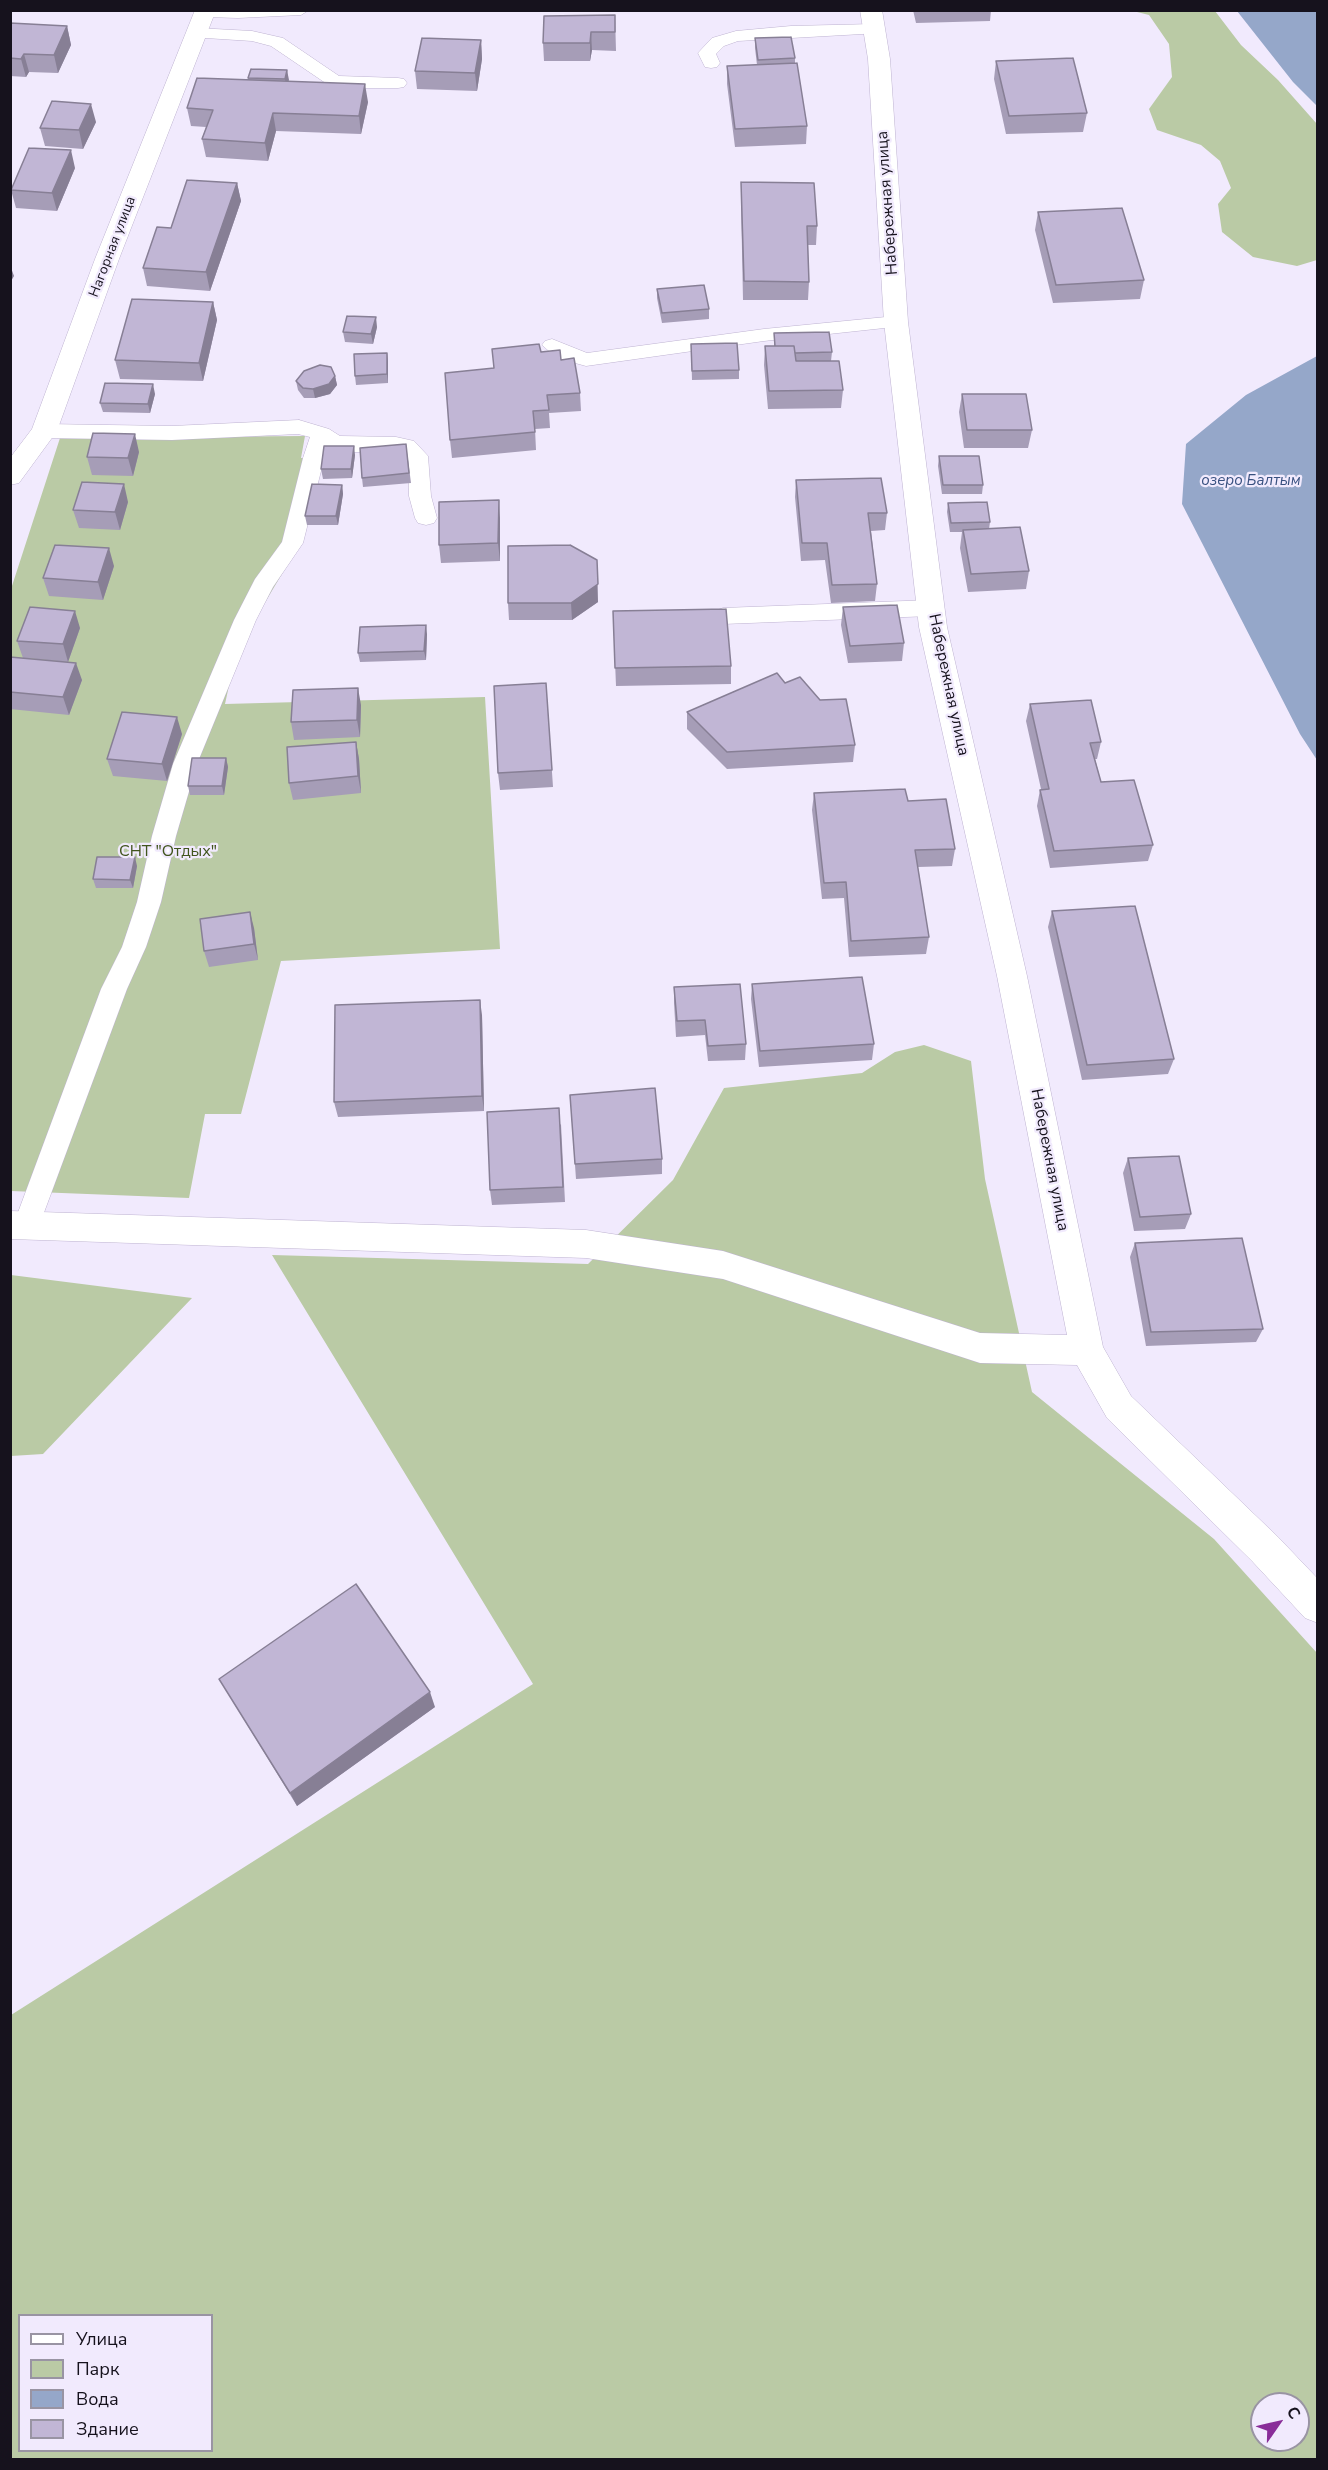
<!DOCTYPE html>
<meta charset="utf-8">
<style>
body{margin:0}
#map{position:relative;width:1328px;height:2470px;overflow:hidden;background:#f1eafd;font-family:"Nunito Sans",sans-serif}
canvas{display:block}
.frame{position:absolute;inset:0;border:12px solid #16121d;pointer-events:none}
.legend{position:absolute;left:18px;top:2314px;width:195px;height:138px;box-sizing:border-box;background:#f1eafd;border:2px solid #9994a3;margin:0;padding:8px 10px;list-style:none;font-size:18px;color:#16121d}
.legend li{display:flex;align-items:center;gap:12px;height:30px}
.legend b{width:30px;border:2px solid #9994a3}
.north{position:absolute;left:1250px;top:2392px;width:60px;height:60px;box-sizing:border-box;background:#f1eafd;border:2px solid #9994a3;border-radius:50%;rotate:56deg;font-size:16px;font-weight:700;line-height:24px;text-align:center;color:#16121d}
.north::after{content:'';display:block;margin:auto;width:21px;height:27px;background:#892d99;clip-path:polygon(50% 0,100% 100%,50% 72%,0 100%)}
</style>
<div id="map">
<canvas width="1328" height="2470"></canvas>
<div class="frame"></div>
<ul class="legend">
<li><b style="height:8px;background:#fff"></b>Улица</li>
<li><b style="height:16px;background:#bacaa5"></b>Парк</li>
<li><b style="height:16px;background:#95a7c9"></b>Вода</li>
<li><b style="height:16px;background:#c1b6d5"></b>Здание</li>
</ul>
<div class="north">С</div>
</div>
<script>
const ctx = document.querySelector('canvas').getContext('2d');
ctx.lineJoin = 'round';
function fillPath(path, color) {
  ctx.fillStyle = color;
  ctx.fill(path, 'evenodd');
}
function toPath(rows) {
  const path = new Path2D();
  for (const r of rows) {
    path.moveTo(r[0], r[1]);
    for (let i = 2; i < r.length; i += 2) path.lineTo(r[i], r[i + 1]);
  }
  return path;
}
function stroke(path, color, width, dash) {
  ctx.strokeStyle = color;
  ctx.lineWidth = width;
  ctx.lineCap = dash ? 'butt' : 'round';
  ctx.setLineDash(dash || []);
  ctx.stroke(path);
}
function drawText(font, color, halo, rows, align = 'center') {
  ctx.font = font + ' "Nunito Sans",sans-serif';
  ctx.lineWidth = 4.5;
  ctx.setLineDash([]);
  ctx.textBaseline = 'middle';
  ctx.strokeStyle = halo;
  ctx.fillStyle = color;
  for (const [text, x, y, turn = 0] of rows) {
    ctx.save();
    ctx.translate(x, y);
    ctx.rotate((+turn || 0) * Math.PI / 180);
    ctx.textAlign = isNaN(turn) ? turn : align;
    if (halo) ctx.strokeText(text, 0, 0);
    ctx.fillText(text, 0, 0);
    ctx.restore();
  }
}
fillPath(toPath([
 [1133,11,1215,11,1241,45,1278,80,1317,124,1317,260,1297,266,1253,257,1222,232,1218,204,1231,188,1220,161,1201,145,1157,130,1149,109,1172,77,1169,44,1149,15],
 [305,436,301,458,313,458,295,552,251,626,230,681,225,704,485,697,500,949,281,961,241,1114,205,1114,189,1198,11,1191,11,589,60,438],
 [924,1045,971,1061,985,1179,1032,1392,1214,1539,1317,1653,1317,2459,11,2460,11,2015,533,1684,272,1255,588,1264,673,1180,724,1088,862,1073,895,1052],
 [20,2316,212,2316,212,2450,20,2450],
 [1262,2404,1298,2404,1298,2440,1262,2440],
 [11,1275,192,1298,43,1454,11,1456]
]), '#bacaa5');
fillPath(toPath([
 [1237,11,1317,11,1317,106,1293,82],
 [1317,356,1317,760,1300,734,1182,504,1186,444,1246,395]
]), '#95a7c9');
const service = toPath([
 [197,10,309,10,301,15,238,18,205,17,199,16,197,10],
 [874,24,880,25,883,29,880,33,738,41,724,46,716,54,720,63,717,67,711,68,705,67,698,53,712,38,736,31,791,26,874,24],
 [196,28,252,31,283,38,339,76,398,78,404,79,407,83,404,87,398,88,347,88,327,84,271,46,252,41,190,37,187,33,190,29,196,28],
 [896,316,903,318,906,322,903,326,764,341,586,366,557,358,542,345,545,341,552,339,587,353,764,329,896,316],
 [299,420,329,429,340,436,396,437,414,441,428,456,431,496,437,518,434,523,426,525,418,523,415,518,409,496,408,458,401,452,351,452,327,447,303,543,273,587,256,620,197,764,176,836,161,902,146,947,127,989,39,1226,36,1234,26,1238,16,1234,13,1226,101,989,122,947,137,902,152,836,173,764,234,620,255,579,282,542,303,458,310,437,298,434,172,440,44,438,37,436,34,431,37,426,44,424,172,426,299,420],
 [931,600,939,603,942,608,939,613,931,616,723,624,715,621,712,616,715,611,723,608,931,600]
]);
const minor = toPath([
 [195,10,216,10,119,259,57,431,19,483,10,485,10,458,32,429,95,259,195,10],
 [860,10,882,10,890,59,908,322,947,627,1027,976,1103,1347,1131,1396,1278,1537,1318,1579,1318,1623,1305,1618,1252,1561,1107,1418,1077,1365,980,1363,723,1279,586,1258,10,1239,10,1211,586,1230,723,1251,980,1333,1067,1335,997,976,919,627,884,322,868,59,860,10]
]);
stroke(service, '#beb3d1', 1);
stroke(minor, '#beb3d1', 1);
fillPath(service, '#fff');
fillPath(minor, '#fff');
fillPath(toPath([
 [913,10,991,10,990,21,916,23],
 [615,15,616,51,592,50,590,61,544,61,543,43],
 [10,23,67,26,71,45,58,73,29,72,26,77,10,76],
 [755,38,795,58,795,63,807,126,806,144,735,147,727,84,727,66,757,65,755,48],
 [481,40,482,59,477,91,417,89,415,71],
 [996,61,1087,113,1083,132,1006,134,994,79],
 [287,70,288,81,368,102,361,134,276,131,268,161,206,157,202,139,206,127,191,126,187,108,248,80,248,78],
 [96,122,83,149,45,146,40,128],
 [75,168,57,211,16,208,11,190],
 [741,182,817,226,816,245,808,245,809,282,808,300,743,300,741,201],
 [237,183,241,201,210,291,147,286,143,268,171,228],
 [1038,212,1144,280,1140,299,1053,303,1035,230],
 [657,289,709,309,709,319,662,323,657,298],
 [213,302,217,320,203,381,120,379,115,360],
 [377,327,373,344,345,342,343,332],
 [774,333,832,352,831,361,843,390,841,408,768,409,764,365,765,346,774,346],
 [691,344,739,370,739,379,692,380],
 [492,349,541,352,561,360,580,393,581,411,549,413,550,428,535,429,536,450,452,458,450,440,494,368],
 [387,353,388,362,388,383,356,385,355,376],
 [335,376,337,385,330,394,315,398,304,398,298,390,296,381],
 [155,394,150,413,103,412,100,403],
 [962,394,1032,430,1028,448,964,448,959,412],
 [406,444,411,483,363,487,362,478],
 [139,452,133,476,92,475,87,457],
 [355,455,352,478,323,479,321,469],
 [939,456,983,485,982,494,942,494,938,466],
 [796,480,887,513,885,530,871,531,877,584,875,601,831,603,825,560,801,561,795,497],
 [342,485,343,494,338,525,307,525,305,516],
 [128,502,120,530,79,528,73,510],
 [948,503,990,522,989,529,1029,571,1026,589,968,592,960,548,962,532,950,532,947,512],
 [500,518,500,561,441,563,439,545],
 [114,566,103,600,49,596,43,578],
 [598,602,572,620,509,620,508,603],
 [843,607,904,643,902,661,848,663,841,625],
 [613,611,731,666,731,684,616,686],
 [80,628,68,662,27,658,82,680,69,715,10,709,10,657,23,658,17,641],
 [427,634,426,660,360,662,358,653],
 [546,683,553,787,500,790,498,773],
 [785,683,855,745,853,762,727,769,687,729,687,712],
 [1030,704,1101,742,1097,759,1095,759,1101,782,1153,845,1148,861,1050,868,1037,806,1040,790,1041,789,1026,721],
 [361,705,360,737,294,740,291,722],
 [182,734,167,781,113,776,107,759],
 [356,742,359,759,361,793,293,800,289,783],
 [226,758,228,767,224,795,190,795,188,786],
 [814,793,908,801,955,849,952,866,918,867,929,937,926,954,849,957,844,898,822,899,812,810],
 [137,866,133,888,96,888,93,879],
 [1052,911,1174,1059,1168,1074,1082,1080,1048,927],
 [254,928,258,960,209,967,204,951],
 [752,984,874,1044,872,1060,759,1067,751,999],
 [674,987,746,1044,745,1060,708,1061,705,1035,676,1037,674,1003],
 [482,1015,484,1111,338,1117,334,1102],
 [570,1095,662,1159,662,1174,576,1179],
 [561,1124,565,1202,492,1205,490,1190],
 [1128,1158,1191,1214,1185,1229,1134,1231,1123,1173],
 [1135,1243,1263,1329,1256,1342,1146,1346,1130,1257],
 [219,1679,435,1707,297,1806]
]), '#a69db7');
fillPath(toPath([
 [67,26,71,45,58,73,54,55],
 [591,32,592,50,590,61,590,43],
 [481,40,482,59,477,91,475,73],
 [24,54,29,72,26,77,21,59],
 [287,70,289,80,286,89,285,79],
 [365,84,368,102,361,134,359,116],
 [91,104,96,122,83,149,79,130],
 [273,113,276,131,268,161,265,143],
 [71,150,75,168,57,211,52,193],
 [237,183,241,201,210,291,206,272],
 [10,265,14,276,10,283],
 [213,302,217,320,203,381,199,363],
 [376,317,377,327,373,344,371,334],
 [387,353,388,362,388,383,387,374],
 [335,376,337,385,330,394,315,398,313,389],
 [153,384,155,394,150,413,148,404],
 [135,434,139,452,133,476,128,458],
 [354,446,355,455,352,478,351,469],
 [124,484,128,502,120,530,115,512],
 [342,485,343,494,338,525,336,516],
 [499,500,500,518,500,561,498,543],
 [109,548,114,566,103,600,98,582],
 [597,560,598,602,572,620,571,603],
 [75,611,80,628,68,662,63,644],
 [426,625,427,634,426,660,424,651],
 [76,663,82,680,69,715,63,697],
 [358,688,361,705,360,737,357,720],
 [177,717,182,734,167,781,162,764],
 [356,742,359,759,361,793,358,776],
 [226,758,228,767,224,795,222,786],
 [135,857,137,866,133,888,130,880],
 [250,912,254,928,258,960,254,944],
 [480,1000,482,1015,484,1111,482,1096],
 [430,1692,435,1707,297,1806,290,1793]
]), '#877f95');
const building = toPath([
 [615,15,615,32,591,32,590,43,543,43,544,16,615,15],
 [10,23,67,26,54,55,24,54,21,59,10,58,10,23],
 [791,37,795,58,758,60,755,38,791,37],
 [422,38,481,40,475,73,415,71,422,38],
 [1073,58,1087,113,1009,116,996,61,1073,58],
 [797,63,807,126,735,129,727,66,797,63],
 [251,69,287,70,285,79,248,78,251,69],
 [197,78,365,84,359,116,273,113,265,143,202,139,213,110,187,108,197,78],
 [52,101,91,104,79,130,40,128,52,101],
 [29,148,71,150,52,193,11,190,29,148],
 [187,180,237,183,206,272,143,268,157,227,171,228,187,180],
 [741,182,814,183,817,226,807,226,809,282,744,281,741,182],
 [1122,208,1144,280,1056,285,1038,212,1122,208],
 [704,285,709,309,662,313,657,289,704,285],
 [132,299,213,302,199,363,115,360,132,299],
 [347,316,376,317,371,334,343,332,347,316],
 [829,332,832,352,795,353,794,346,775,346,774,333,829,332],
 [737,343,739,370,692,371,691,344,737,343],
 [539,344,541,352,560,350,561,360,574,358,580,393,547,395,549,410,533,411,535,432,450,440,445,373,494,368,492,349,539,344],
 [765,346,794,346,796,361,839,361,843,390,769,391,765,346],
 [387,353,387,374,355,376,354,354,387,353],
 [320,365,331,367,335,376,329,384,313,389,303,388,296,381,304,371,320,365],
 [105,383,153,384,148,404,100,403,105,383],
 [962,394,1026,394,1032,430,967,430,962,394],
 [93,433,135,434,128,458,87,457,93,433],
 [406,444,409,473,362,478,360,448,406,444],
 [324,446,354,446,351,469,321,469,324,446],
 [939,456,979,456,983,485,943,485,939,456],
 [881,478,887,513,868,513,877,584,832,585,827,543,802,543,796,480,881,478],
 [82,482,124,484,115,512,73,510,82,482],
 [312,484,342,485,336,516,305,516,312,484],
 [499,500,498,543,439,545,439,502,499,500],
 [987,502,990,522,951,523,948,503,987,502],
 [1020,527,1029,571,971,574,963,530,1020,527],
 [55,545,109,548,98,582,43,578,55,545],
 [570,545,597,560,598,584,571,603,508,603,508,546,570,545],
 [897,605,904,643,850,646,843,607,897,605],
 [30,607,75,611,63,644,17,641,30,607],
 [726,609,731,666,615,668,613,611,726,609],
 [426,625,424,651,358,653,360,627,426,625],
 [10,657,76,663,63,697,10,692,10,657],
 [777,673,785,683,800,677,820,700,846,699,855,745,727,752,687,712,777,673],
 [546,683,552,770,498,773,494,686,546,683],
 [358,688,357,720,291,722,293,690,358,688],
 [1091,700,1101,742,1090,743,1101,782,1134,780,1153,845,1054,851,1040,790,1049,789,1030,704,1091,700],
 [122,712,177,717,162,764,107,759,122,712],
 [356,742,358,776,289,783,287,747,356,742],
 [192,758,226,758,222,786,188,786,192,758],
 [905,789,908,801,946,799,955,849,915,850,929,937,851,941,846,882,824,883,814,793,905,789],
 [97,857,135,857,130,880,93,879,97,857],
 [1135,906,1174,1059,1087,1065,1052,911,1135,906],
 [250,912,254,944,204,951,200,919,250,912],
 [862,977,874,1044,760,1051,752,984,862,977],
 [740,984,746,1044,708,1046,705,1020,677,1021,674,987,740,984],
 [480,1000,482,1096,334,1102,335,1005,480,1000],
 [655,1088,662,1159,575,1164,570,1095,655,1088],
 [559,1108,563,1187,490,1190,487,1112,559,1108],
 [1179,1156,1191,1214,1140,1217,1128,1158,1179,1156],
 [1242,1238,1263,1329,1151,1332,1135,1243,1242,1238],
 [356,1584,430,1692,290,1793,219,1679,356,1584]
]);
fillPath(building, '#c1b6d5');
stroke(building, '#877f95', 1.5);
drawText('14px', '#16121d', '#f1eafd', [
 ["Нагорная улица",113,247,-69]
]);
drawText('italic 15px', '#395180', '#f1eafd', [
 ["озеро Балтым",1251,481]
]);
drawText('16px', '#16121d', '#f1eafd', [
 ["Набережная улица",888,203,-94],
 ["Набережная улица",948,685,78],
 ["Набережная улица",1049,1160,79]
]);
drawText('16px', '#41551d', '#f1eafd', [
 ["СНТ \"Отдых\"",168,852]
]);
</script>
